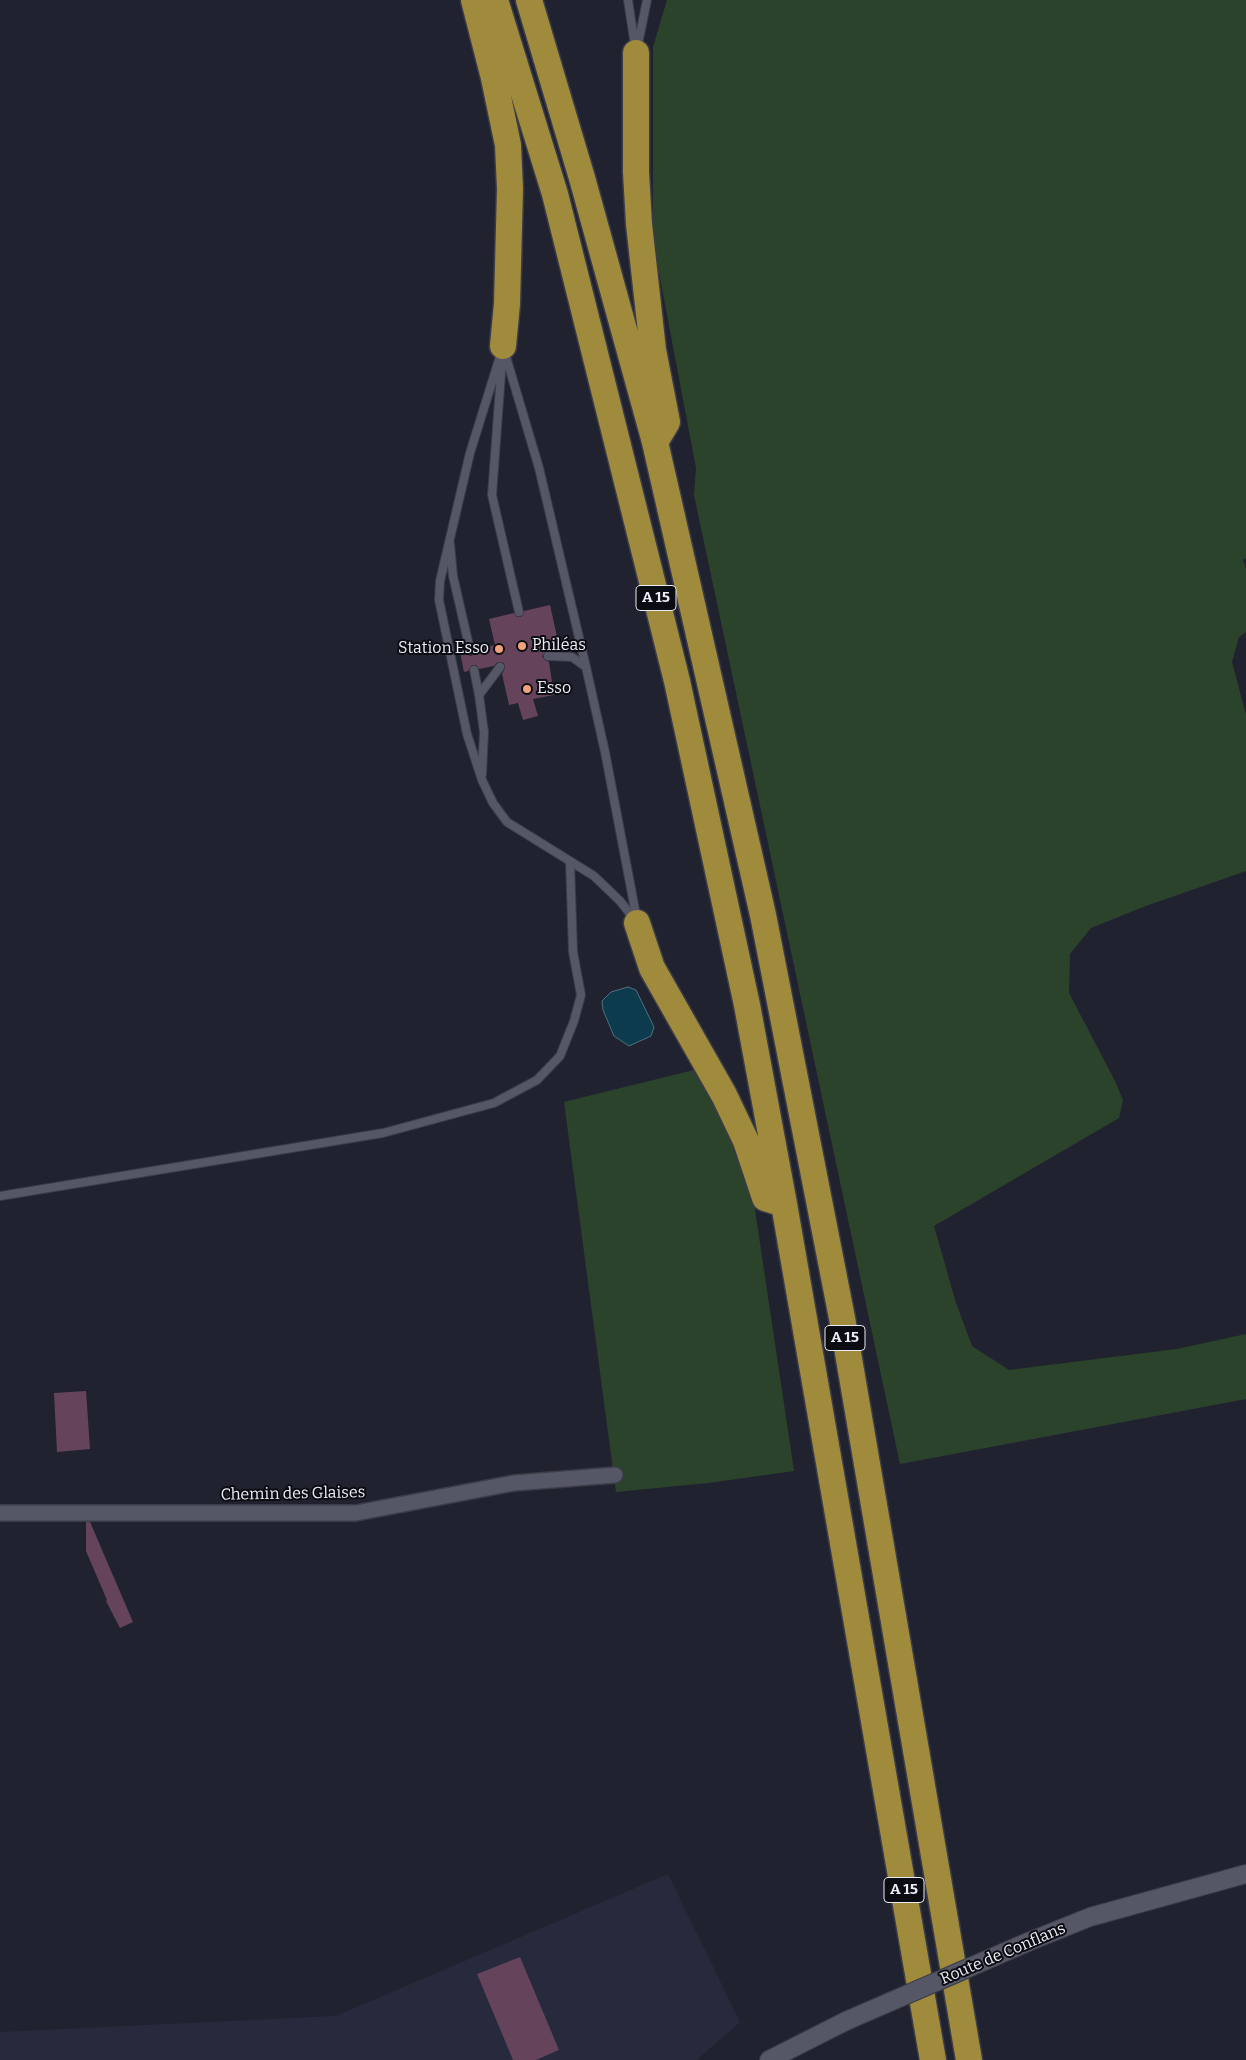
<!DOCTYPE html>
<meta charset="utf-8">
<style>
body{margin:0}
canvas{display:block;background:#21222f}
</style>
<canvas width="1246" height="2060"></canvas>
<script>
const ctx = document.querySelector('canvas').getContext('2d');
ctx.lineJoin = 'round';
function fillPath(path, color) {
  ctx.fillStyle = color;
  ctx.fill(path, 'evenodd');
}
function toPath(rows) {
  const path = new Path2D();
  for (const r of rows) {
    path.moveTo(r[0], r[1]);
    for (let i = 2; i < r.length; i += 2) path.lineTo(r[i], r[i + 1]);
  }
  return path;
}
function stroke(path, color, width, dash) {
  ctx.strokeStyle = color;
  ctx.lineWidth = width;
  ctx.lineCap = dash ? 'butt' : 'round';
  ctx.setLineDash(dash || []);
  ctx.stroke(path);
}
function drawText(font, color, halo, rows, align = 'center') {
  ctx.font = font + ' Bitter,serif';
  ctx.lineWidth = 4;
  ctx.setLineDash([]);
  ctx.textBaseline = 'middle';
  ctx.strokeStyle = halo;
  ctx.fillStyle = color;
  for (const [text, x, y, turn = 0] of rows) {
    ctx.save();
    ctx.translate(x, y);
    ctx.rotate((+turn || 0) * Math.PI / 180);
    ctx.textAlign = isNaN(turn) ? turn : align;
    if (halo) ctx.strokeText(text, 0, 0);
    ctx.fillText(text, 0, 0);
    ctx.restore();
  }
}
fillPath(toPath([
 [668,1874,740,2022,697,2060,0,2060,0,2032,336,2016]
]), '#27293c');
fillPath(toPath([
 [667,0,1246,0,1246,558,1243,560,1246,569,1246,632,1239,637,1232,662,1246,715,1246,871,1143,907,1091,928,1070,954,1069,993,1115,1081,1123,1100,1119,1118,934,1226,956,1303,972,1346,1009,1370,1177,1349,1246,1334,1246,1399,900,1464,694,495,696,468,653,241,653,47],
 [698,1069,741,1161,754,1203,794,1471,708,1483,616,1492,564,1102]
]), '#2b432b');
const water = toPath([
 [628,987,636,990,654,1027,651,1036,629,1046,614,1036,603,1010,602,1001,611,992,628,987]
]);
fillPath(water, '#0c3b4d');
stroke(water, '#4f707f', 1);
fillPath(toPath([
 [550,605,558,641,545,644,547,651,542,656,545,660,549,662,554,695,533,699,538,716,523,720,518,703,509,705,502,674,505,668,504,663,498,662,494,666,479,669,476,665,472,665,468,671,464,672,460,652,464,651,466,654,471,656,474,654,476,649,495,645,489,619,514,613,517,617,521,617,524,611],
 [86,1391,90,1449,57,1452,54,1393],
 [86,1522,90,1522,133,1622,120,1628,106,1601,107,1600,86,1551],
 [520,1957,559,2050,536,2060,513,2060,477,1974]
]), '#64435b');
const service = toPath([
 [628,0,635,46],
 [637,49,647,0],
 [502,350,470,453,440,581,439,600,467,734,482,780,493,803,507,822,594,876,620,901,635,920],
 [504,350,539,468,586,667,605,752,637,920],
 [502,360,492,495,519,612],
 [450,544,453,576,470,650],
 [548,656,572,657,586,667],
 [474,670,479,695,484,732,482,774],
 [479,695,500,667],
 [0,1196,383,1133,494,1103,537,1080,560,1056,574,1021,581,995,573,952,570,862]
]);
const minor = toPath([
 [0,1513,356,1513,514,1483,615,1475]
]);
const tertiary = toPath([
 [1028,1942,1090,1917,1246,1874],
 [769,2060,846,2021]
]);
const motorway = toPath([
 [474,0,494,78,508,145,510,189,507,304,503,346],
 [495,0,555,194,677,681,747,1005,784,1204,933,2060],
 [529,0,582,178,655,442,763,915,842,1318,969,2060],
 [636,53,636,172,639,224,653,350,667,422,655,442],
 [637,923,652,968,724,1095,746,1141,765,1198,784,1204]
]);
stroke(service, '#3b3c48', 10);
stroke(minor, '#3b3c48', 18);
stroke(tertiary, '#3b3c48', 20);
stroke(motorway, '#3b3c48', 29);
stroke(service, '#555767', 8);
stroke(minor, '#555767', 15);
stroke(tertiary, '#555767', 18);
stroke(motorway, '#a08a3b', 26);
const tertiaryBridge = toPath([
 [846,2021,1028,1942]
]);
stroke(tertiaryBridge, '#3b3c48', 20, []);
stroke(tertiaryBridge, '#555767', 18);
for (const [x, y, r, color] of [
 [522,646,5,"#f0a27a"],
 [499,649,5,"#f0a27a"],
 [527,689,5,"#f0a27a"]
]) {
  const dot = new Path2D();
  dot.arc(x, y, r, 0, 2 * Math.PI);
  ctx.fillStyle = color;
  ctx.fill(dot);
  stroke(dot, '#0b0c12', 2);
}
for (const [x, y, w] of [
 [656,598,40],
 [845,1338,40],
 [904,1890,40]
]) {
  const box = new Path2D();
  box.roundRect(x - w / 2, y - 12.5, w, 25, 4);
  ctx.fillStyle = '#0b0c12';
  ctx.fill(box);
  stroke(box, '#eaecf5', 1);
}
drawText('bold 15px', '#eaecf5', null, [
 ["A 15",656,598],
 ["A 15",845,1338],
 ["A 15",904,1890]
]);
drawText('16px', '#eaecf5', '#0b0c12', [
 ["Philéas",532,646],
 ["Station Esso",489,649,"right"],
 ["Esso",537,689]
], 'left');
drawText('16px', '#eaecf5', '#0b0c12', [
 ["Chemin des Glaises",293,1494,-1],
 ["Route de Conflans",1003,1954,-23]
]);
</script>
